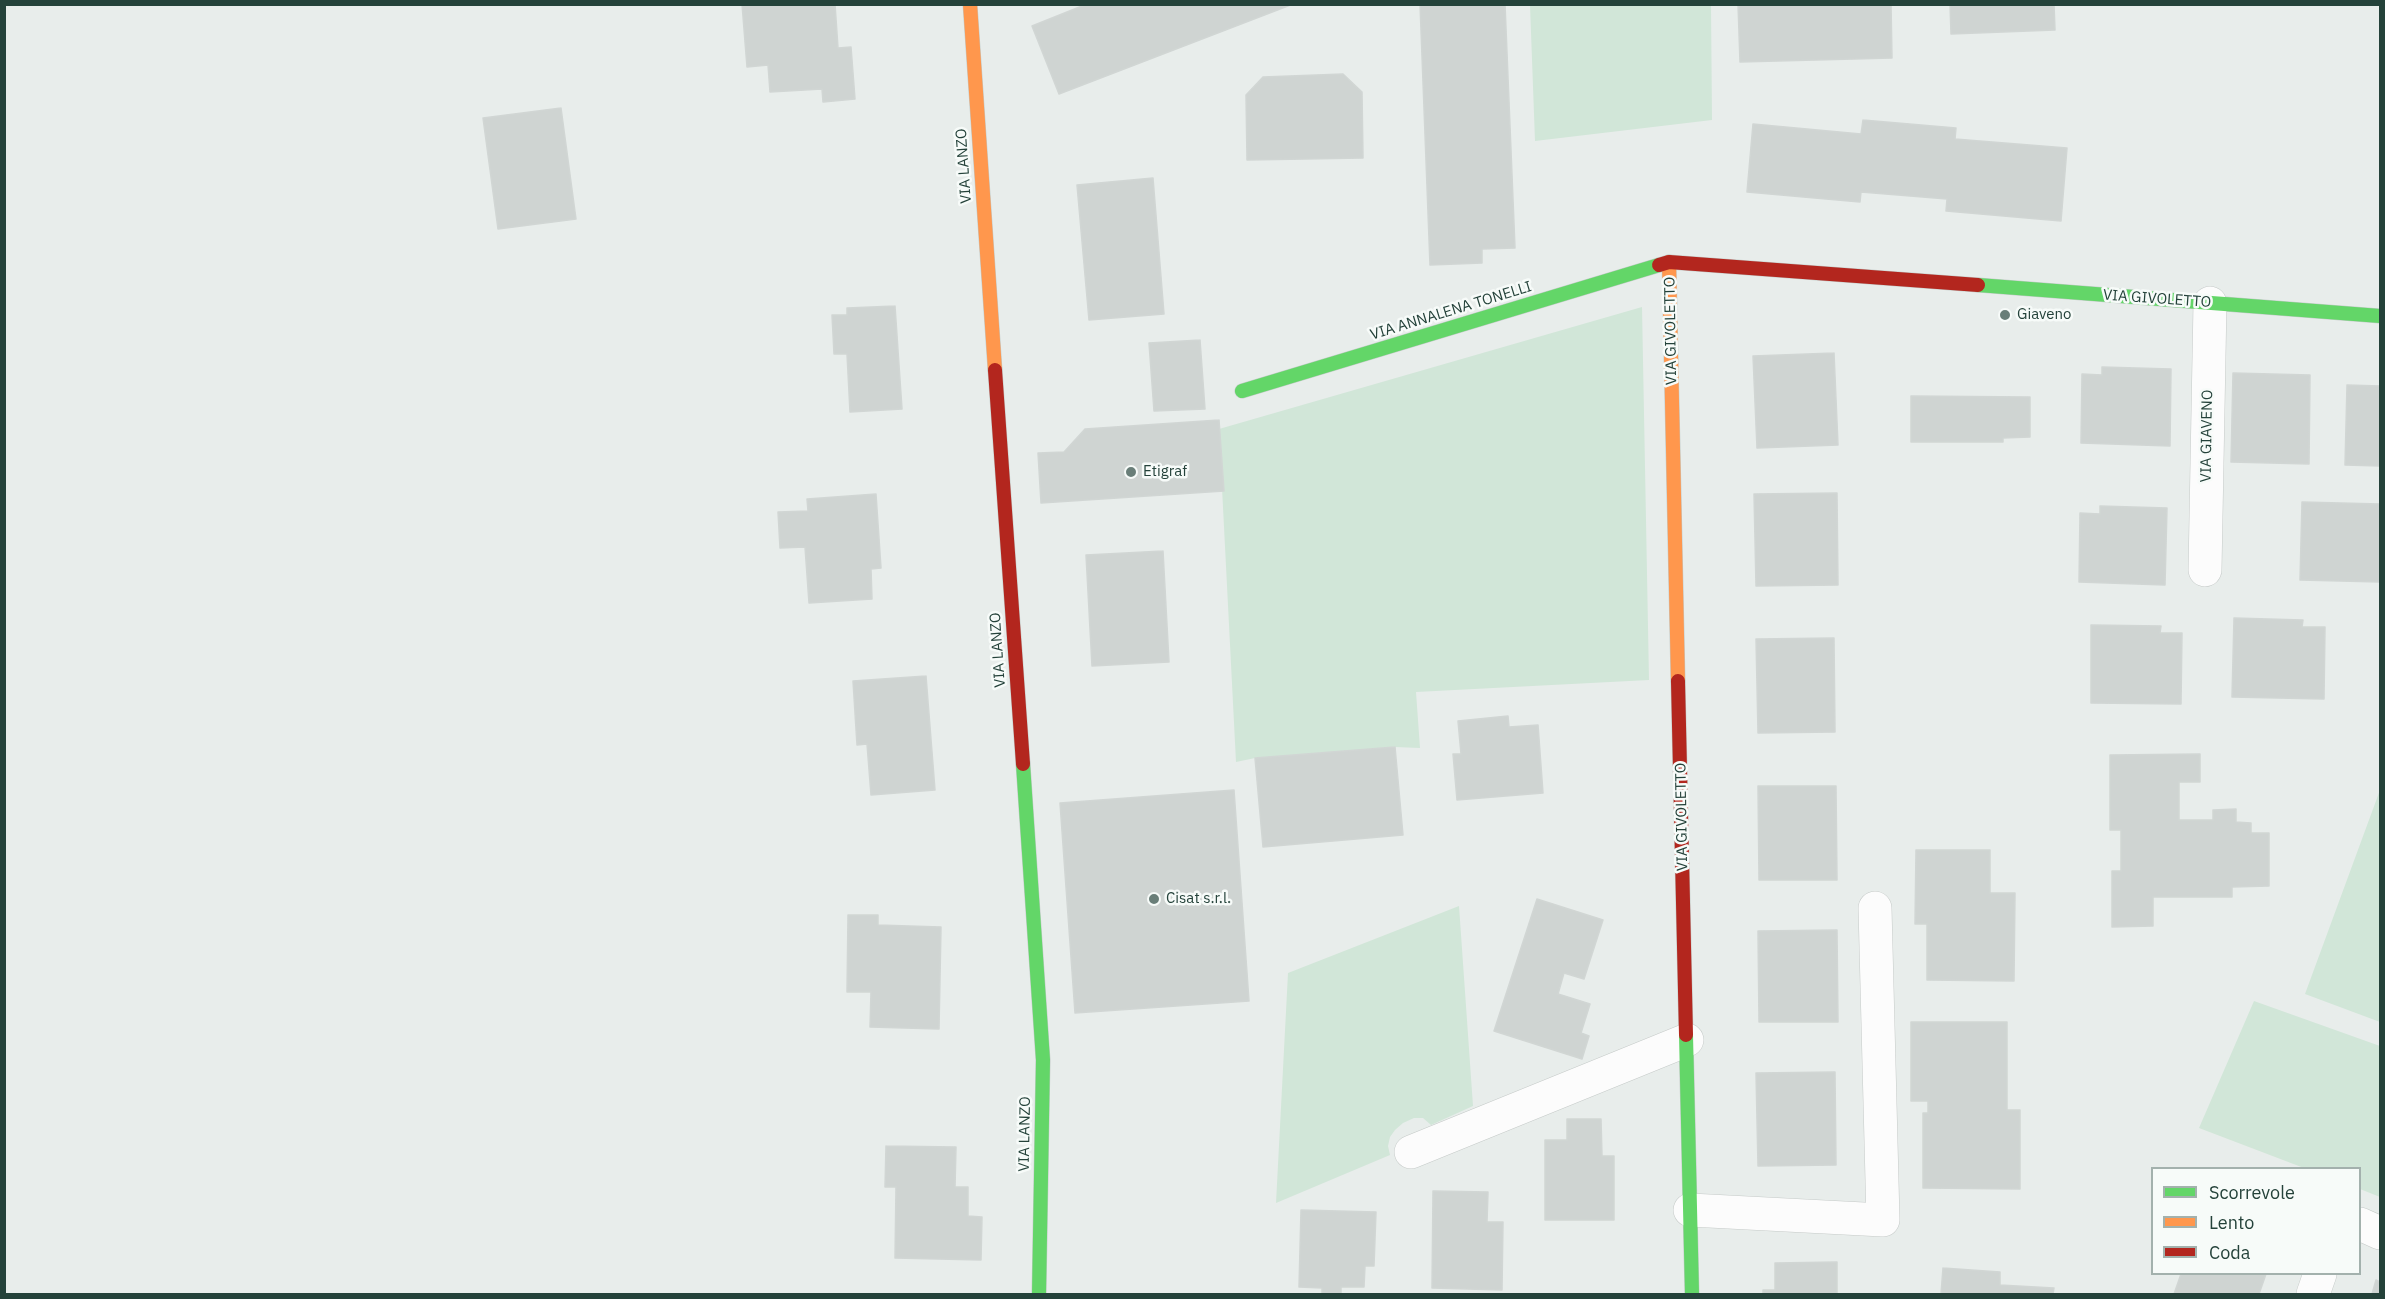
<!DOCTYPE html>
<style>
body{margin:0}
#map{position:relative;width:2385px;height:1299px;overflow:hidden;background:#e8edeb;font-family:"IBM Plex Sans",sans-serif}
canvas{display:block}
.frame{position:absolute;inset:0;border:6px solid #24423a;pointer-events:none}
.legend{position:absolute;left:2151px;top:1167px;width:210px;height:108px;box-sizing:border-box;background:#f7fbf9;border:2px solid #a3b1ad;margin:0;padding:8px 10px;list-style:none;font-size:18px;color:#24423a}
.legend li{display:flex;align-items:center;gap:12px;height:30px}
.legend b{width:30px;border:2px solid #a3b1ad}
</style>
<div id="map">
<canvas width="2385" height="1299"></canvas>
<div class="frame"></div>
<ul class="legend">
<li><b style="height:8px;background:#63d668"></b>Scorrevole</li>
<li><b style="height:8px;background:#ff974d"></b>Lento</li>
<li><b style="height:8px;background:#b3261e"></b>Coda</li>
</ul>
</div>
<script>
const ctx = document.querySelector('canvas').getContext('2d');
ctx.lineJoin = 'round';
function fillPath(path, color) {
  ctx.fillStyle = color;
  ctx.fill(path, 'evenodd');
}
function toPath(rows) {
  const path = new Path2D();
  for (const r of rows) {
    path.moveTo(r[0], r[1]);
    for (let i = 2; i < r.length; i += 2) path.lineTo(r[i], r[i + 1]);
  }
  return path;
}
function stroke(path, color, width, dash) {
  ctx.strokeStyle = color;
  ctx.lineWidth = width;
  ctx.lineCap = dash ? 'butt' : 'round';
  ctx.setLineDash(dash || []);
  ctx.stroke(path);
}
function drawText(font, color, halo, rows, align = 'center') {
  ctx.font = font + ' "IBM Plex Sans",sans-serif';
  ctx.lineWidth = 5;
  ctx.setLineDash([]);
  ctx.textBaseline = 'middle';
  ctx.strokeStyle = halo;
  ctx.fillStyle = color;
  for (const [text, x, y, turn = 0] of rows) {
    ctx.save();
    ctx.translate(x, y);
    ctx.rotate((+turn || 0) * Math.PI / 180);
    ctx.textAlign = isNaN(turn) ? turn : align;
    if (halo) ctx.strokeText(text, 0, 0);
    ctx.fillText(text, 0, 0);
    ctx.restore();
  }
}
fillPath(toPath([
 [1530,5,1711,5,1712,120,1535,141],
 [1642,307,1649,680,1416,692,1420,748,1395,747,1255,758,1236,762,1219,429],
 [2380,790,2380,1022,2305,994],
 [1459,906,1473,1106,1431,1125,1423,1118,1414,1118,1403,1123,1395,1130,1390,1137,1388,1146,1390,1155,1276,1203,1288,973],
 [2254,1001,2380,1046,2380,1197,2360,1189,2360,1168,2304,1168,2199,1128]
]), '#d1e6d8');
const building = toPath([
 [742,4,835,4,838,48,851,47,855,99,823,102,822,89,770,92,768,65,747,67,742,4],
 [1087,4,1293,4,1059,94,1032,26,1087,4],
 [1420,4,1505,4,1515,248,1482,249,1482,263,1430,265,1420,4],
 [1738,4,1891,4,1892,58,1740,62,1738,4],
 [1950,4,2054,4,2055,30,1951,34,1950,4],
 [1343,74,1362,92,1363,158,1247,160,1246,95,1263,77,1343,74],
 [561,108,576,219,498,229,483,118,561,108],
 [1863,120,1956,128,1955,139,2067,148,2061,221,1946,211,1947,199,1861,192,1860,202,1747,192,1753,124,1861,134,1863,120],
 [1153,178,1164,314,1089,320,1077,185,1153,178],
 [895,306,902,409,850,412,847,354,834,354,832,315,847,315,847,308,895,306],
 [1200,340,1205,409,1154,411,1149,343,1200,340],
 [1834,353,1838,445,1757,448,1753,356,1834,353],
 [2102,367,2171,369,2170,446,2081,443,2082,374,2102,375,2102,367],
 [2233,373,2310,375,2309,464,2231,462,2233,373],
 [2347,385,2380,386,2380,466,2345,465,2347,385],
 [1911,396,2030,397,2030,437,2003,438,2003,442,1911,442,1911,396],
 [1219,420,1224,491,1041,503,1038,453,1064,452,1085,429,1219,420],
 [1837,493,1838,585,1756,586,1754,494,1837,493],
 [876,494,881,568,871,569,872,599,809,603,805,547,780,548,778,512,808,511,807,499,876,494],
 [2302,502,2380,504,2380,582,2300,580,2302,502],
 [2100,506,2167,508,2165,585,2079,582,2080,513,2100,514,2100,506],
 [1163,551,1169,662,1092,666,1086,555,1163,551],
 [2234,618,2303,620,2302,627,2325,627,2324,699,2232,697,2234,618],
 [2091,625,2161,626,2160,633,2182,633,2181,704,2091,703,2091,625],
 [1834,638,1835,732,1758,733,1756,639,1834,638],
 [926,676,935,790,871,795,867,744,857,745,853,681,926,676],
 [1508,716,1509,727,1538,725,1543,793,1457,800,1453,754,1461,754,1458,721,1508,716],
 [1395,747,1403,835,1263,847,1255,758,1395,747],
 [2200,754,2200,782,2179,782,2179,820,2213,820,2213,810,2236,809,2236,822,2251,823,2251,833,2269,833,2269,886,2232,887,2232,897,2153,897,2153,926,2112,927,2112,871,2121,871,2121,830,2110,830,2110,755,2200,754],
 [1758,786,1836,786,1837,880,1759,880,1758,786],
 [1234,790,1249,1001,1075,1013,1060,803,1234,790],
 [1916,850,1990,850,1990,893,2015,893,2014,981,1927,980,1927,924,1915,924,1916,850],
 [1537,899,1603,920,1584,979,1564,973,1558,994,1590,1004,1581,1033,1589,1036,1582,1059,1494,1031,1537,899],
 [848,915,878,915,878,925,941,927,939,1029,870,1027,871,992,847,992,848,915],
 [1837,930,1838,1022,1759,1022,1758,931,1837,930],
 [1911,1022,2007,1022,2007,1110,2020,1110,2020,1189,1923,1188,1923,1113,1928,1113,1928,1101,1911,1101,1911,1022],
 [1835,1072,1836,1165,1758,1166,1756,1073,1835,1072],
 [1567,1119,1601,1119,1602,1156,1614,1156,1614,1220,1545,1220,1545,1140,1567,1140,1567,1119],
 [886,1146,956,1147,955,1187,968,1187,968,1216,982,1217,981,1260,895,1258,896,1187,885,1187,886,1146],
 [1433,1191,1488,1192,1487,1222,1503,1222,1502,1290,1432,1288,1433,1191],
 [1301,1210,1376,1212,1374,1266,1365,1266,1364,1287,1341,1287,1341,1294,1322,1294,1322,1288,1299,1287,1301,1210],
 [1837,1262,1837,1294,1763,1294,1763,1290,1775,1290,1775,1263,1837,1262],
 [1943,1268,2000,1272,2000,1285,2054,1288,2053,1294,1941,1294,1943,1268],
 [2181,1274,2266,1274,2259,1294,2174,1294,2181,1274],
 [2376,1280,2380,1282,2380,1294,2372,1294,2376,1280]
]);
fillPath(building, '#cfd4d2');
stroke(building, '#d1d6d4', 1.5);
const street = toPath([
 [2205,570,2210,303],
 [1411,1152,1687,1040],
 [1690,1210,1883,1220,1875,908],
 [2360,1224,2380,1233],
 [2313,1294,2320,1274]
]);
const fast = toPath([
 [1978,285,2380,316],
 [1242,391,1659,265],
 [1023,764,1043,1060,1039,1294],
 [1686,1035,1692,1294]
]);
const slow = toPath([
 [970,4,995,370],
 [1669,262,1678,681]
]);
const jam = toPath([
 [1659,265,1669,262,1978,285],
 [995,370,1023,764],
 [1678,681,1686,1035]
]);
stroke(street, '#c5cac8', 34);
stroke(fast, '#c3cbc8', 15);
stroke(slow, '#c3cbc8', 15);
stroke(jam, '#c3cbc8', 15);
stroke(street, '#fcfcfc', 33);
stroke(fast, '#63d668', 14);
stroke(slow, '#ff974d', 14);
stroke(jam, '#b3261e', 14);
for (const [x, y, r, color] of [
 [2005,315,6,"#697e78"],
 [1131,472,6,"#697e78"],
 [1154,899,6,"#697e78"]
]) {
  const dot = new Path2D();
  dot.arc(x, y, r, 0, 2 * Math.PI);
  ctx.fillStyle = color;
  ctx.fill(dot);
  stroke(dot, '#f7fbf9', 2);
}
drawText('15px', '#24423a', '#f7fbf9', [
 ["VIA LANZO",964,166,-94],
 ["VIA GIVOLETTO",2157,299,4],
 ["VIA ANNALENA TONELLI",1451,311,-17],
 ["VIA GIVOLETTO",1671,331,-91],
 ["VIA GIAVENO",2207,436,-89],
 ["VIA LANZO",998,650,-94],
 ["VIA GIVOLETTO",1682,817,-91],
 ["VIA LANZO",1025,1134,-89]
]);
drawText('15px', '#24423a', '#f7fbf9', [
 ["Giaveno",2017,315],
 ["Etigraf",1143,472],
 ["Cisat s.r.l.",1166,899]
], 'left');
</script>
